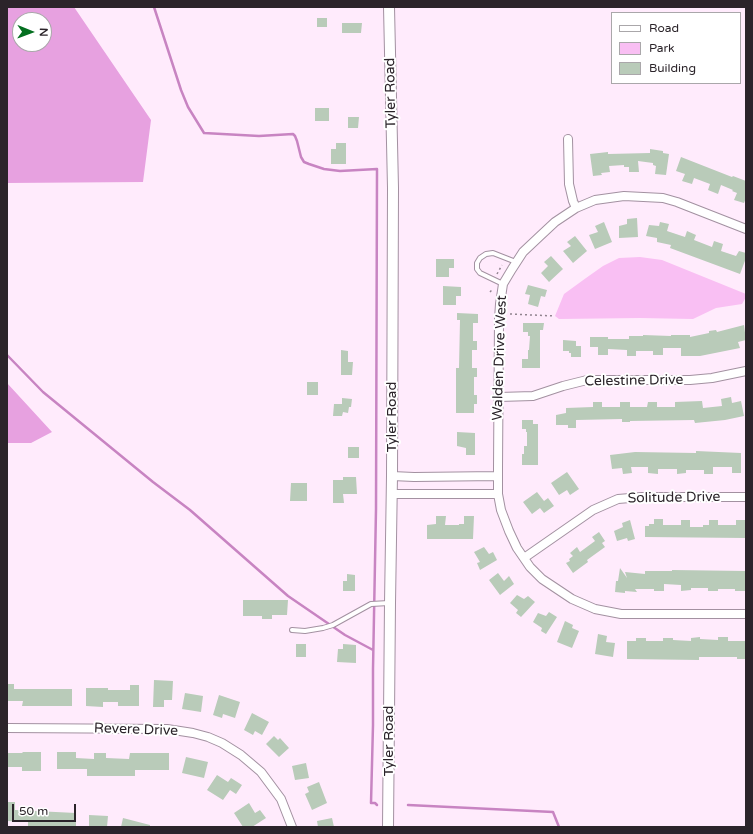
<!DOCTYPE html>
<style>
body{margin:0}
#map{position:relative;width:753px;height:834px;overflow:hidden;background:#ffebfc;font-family:"Varela Round",sans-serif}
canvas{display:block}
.frame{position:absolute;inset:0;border:8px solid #2b242a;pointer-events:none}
.legend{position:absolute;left:611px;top:12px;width:130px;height:72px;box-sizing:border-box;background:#fff;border:1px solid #aaa7aa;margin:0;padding:5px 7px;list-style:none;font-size:12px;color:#2b242a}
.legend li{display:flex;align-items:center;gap:8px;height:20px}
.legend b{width:20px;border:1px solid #aaa7aa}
.north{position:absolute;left:12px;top:12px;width:40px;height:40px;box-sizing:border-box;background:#fff;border:1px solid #aaa7aa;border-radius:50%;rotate:91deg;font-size:11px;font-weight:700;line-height:16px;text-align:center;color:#2b242a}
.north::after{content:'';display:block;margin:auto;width:14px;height:18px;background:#046f20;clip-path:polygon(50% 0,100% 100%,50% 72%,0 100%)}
.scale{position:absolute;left:12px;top:804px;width:64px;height:18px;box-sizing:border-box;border:2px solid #2b242a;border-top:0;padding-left:5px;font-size:12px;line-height:14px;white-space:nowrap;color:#2b242a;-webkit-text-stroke:3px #fff;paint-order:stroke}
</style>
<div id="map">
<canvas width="753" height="834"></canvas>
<div class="frame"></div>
<ul class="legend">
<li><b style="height:5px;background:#fff"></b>Road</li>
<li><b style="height:11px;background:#f9bff3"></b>Park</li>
<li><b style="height:11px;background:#b9cbb9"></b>Building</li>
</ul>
<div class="north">N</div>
<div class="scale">50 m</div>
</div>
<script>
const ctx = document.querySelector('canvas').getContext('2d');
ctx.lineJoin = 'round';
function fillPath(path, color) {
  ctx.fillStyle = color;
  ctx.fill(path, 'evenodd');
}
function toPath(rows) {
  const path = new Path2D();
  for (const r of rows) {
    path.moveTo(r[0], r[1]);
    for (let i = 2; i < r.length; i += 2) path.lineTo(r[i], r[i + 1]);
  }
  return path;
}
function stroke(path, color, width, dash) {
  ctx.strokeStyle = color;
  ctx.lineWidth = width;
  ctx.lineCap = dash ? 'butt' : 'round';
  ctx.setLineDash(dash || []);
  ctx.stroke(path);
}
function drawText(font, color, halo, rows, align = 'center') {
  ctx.font = font + ' "Varela Round",sans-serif';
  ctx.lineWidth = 4;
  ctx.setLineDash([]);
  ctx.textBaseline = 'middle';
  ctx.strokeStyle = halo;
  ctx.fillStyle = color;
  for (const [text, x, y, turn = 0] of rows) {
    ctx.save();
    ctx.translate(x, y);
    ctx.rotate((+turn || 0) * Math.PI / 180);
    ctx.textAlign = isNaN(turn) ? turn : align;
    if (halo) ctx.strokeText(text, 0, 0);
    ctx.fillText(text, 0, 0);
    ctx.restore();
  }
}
fillPath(toPath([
 [640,257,662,260,746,294,746,297,742,304,716,308,693,319,640,318,559,319,555,316,564,294,586,278,603,266,619,258]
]), '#f9bff3');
fillPath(toPath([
 [7,7,74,7,151,120,143,182,7,183],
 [20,20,44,20,44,44,20,44],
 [7,383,52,432,31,443,7,443]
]), '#e7a1e0');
stroke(toPath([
 [154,7,181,90,188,107,204,133,259,136,293,134,295,136,297,141,301,157,304,162,309,164,324,169,340,171,377,169,376,509,373,669,373,725,371,803,375,803,377,805],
 [7,355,43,392,153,482,190,510,288,596,345,635,373,650],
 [408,805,553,812,559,827]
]), '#c884c2', 2.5);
fillPath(toPath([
 [317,18,327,18,327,27,317,27],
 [342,23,362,23,361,33,342,33],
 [315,108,329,108,329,121,315,121],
 [348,117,359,117,358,128,348,128],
 [336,143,346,143,346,164,331,164,331,149,336,149],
 [650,149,663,151,663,153,669,154,666,175,655,174,656,166,653,165,653,163,638,161,639,172,629,172,629,167,624,167,624,165,609,166,610,172,601,173,602,175,593,176,590,154,608,152,608,154,650,153],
 [681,157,732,177,733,176,746,181,746,198,744,203,734,200,737,193,732,191,733,190,721,185,718,194,708,190,710,184,694,178,692,184,682,181,685,174,676,171],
 [637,218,638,237,619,238,619,226,627,224,627,219],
 [604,222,612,242,595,249,589,235,598,232,595,226],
 [660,222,669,224,667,231,685,237,687,231,696,235,694,240,712,247,714,241,723,244,721,251,736,256,739,251,746,253,746,258,740,274,670,248,671,245,657,242,657,238,646,236,649,225,659,226],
 [575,236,587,251,573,263,563,251,571,246,567,242],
 [551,256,563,269,549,282,541,273,548,266,544,262],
 [436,259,454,259,454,268,449,268,449,277,436,277],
 [528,285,547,290,545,297,541,296,538,307,528,304,530,295,525,294],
 [443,286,461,287,461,296,456,296,456,305,443,305],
 [457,313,478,314,478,323,473,323,473,341,477,341,477,350,472,350,472,368,477,368,477,377,474,377,474,395,477,395,477,404,474,404,474,413,456,413,456,368,459,368,460,320,457,320],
 [523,323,544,323,543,330,540,330,540,368,522,368,522,359,528,359,528,350,529,350,530,336,528,336,528,332,523,332],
 [744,325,746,340,738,342,740,348,700,356,681,356,681,348,663,348,663,355,653,355,653,351,636,351,636,356,627,356,627,350,608,349,608,355,598,355,598,347,590,347,590,337,608,337,608,339,629,339,629,336,643,336,643,335,671,336,671,335,690,335,690,337,709,333,709,331,716,330,717,332],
 [563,340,576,341,576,346,581,346,581,357,571,357,571,353,569,353,569,351,563,351],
 [341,350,348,351,348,362,353,362,352,375,341,375],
 [307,382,318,382,318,395,307,395],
 [731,397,732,403,741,401,744,416,725,420,695,423,694,420,630,421,630,422,622,422,622,419,576,420,576,428,568,428,568,425,556,425,556,415,566,413,566,408,593,407,593,402,602,402,602,407,620,407,620,402,630,402,630,407,647,407,648,402,657,402,657,407,675,407,675,402,702,401,703,408,722,406,721,399],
 [342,398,352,399,351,407,349,407,348,413,343,412,342,416,333,416,334,404,342,404],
 [522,420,533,420,533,424,538,424,538,465,522,465,522,454,524,454,524,446,527,446,527,432,526,432,526,429,522,429],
 [457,432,475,433,475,455,466,455,466,448,457,446],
 [348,447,359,447,359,458,348,458],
 [696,451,741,453,741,473,732,473,732,467,713,467,713,474,704,474,704,470,686,470,686,473,677,474,677,469,658,469,658,474,648,473,648,467,631,467,632,473,623,474,622,468,612,469,610,455,635,452,696,453],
 [567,472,579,489,570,495,567,490,559,495,551,483],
 [343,477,356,477,357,494,343,494,344,503,333,503,333,480,343,480],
 [291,483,307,483,307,501,290,501],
 [537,492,544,501,548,498,554,506,544,513,540,508,532,514,523,502],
 [436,516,446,516,445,525,459,525,459,524,464,524,464,516,474,516,473,539,427,539,427,525,436,524],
 [654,519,663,519,663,525,681,525,681,520,690,520,690,527,703,527,703,525,709,525,709,520,718,520,718,525,736,525,736,520,745,520,745,538,645,537,645,526,649,526,649,524,654,524],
 [630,520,635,539,628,541,627,538,617,541,614,531,623,527,622,523],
 [599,532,605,541,602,543,605,547,587,560,588,562,573,573,566,563,570,561,569,559,573,556,570,553,577,547,580,552,595,541,592,537],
 [484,547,489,554,493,552,497,560,480,570,477,563,480,562,474,552],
 [620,568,627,578,625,572,645,574,645,571,672,571,672,570,745,571,746,591,735,591,735,589,718,589,718,591,708,591,708,588,691,588,691,590,681,591,681,585,664,584,664,591,654,591,654,589,635,589,637,592,625,591,625,593,615,592,616,581,618,581],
 [498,573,504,581,509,576,514,584,500,595,489,580],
 [347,574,355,575,355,591,343,591,343,581,347,581],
 [517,595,524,599,528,596,535,602,521,617,516,613,518,610,510,603],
 [243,600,288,600,287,615,272,615,272,619,262,619,262,616,243,616],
 [549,612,557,617,546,634,541,631,542,628,533,622,538,613,546,616],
 [565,621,573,625,572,628,579,631,572,648,557,642],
 [598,634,607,636,606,642,615,643,613,657,595,654],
 [700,637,700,639,718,640,718,637,728,637,728,641,746,641,746,659,737,659,737,657,699,657,699,660,627,659,627,641,636,641,636,638,646,638,646,641,663,641,663,638,673,638,673,640,691,641,691,638],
 [296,644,306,644,306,657,296,657],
 [343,644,356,645,356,663,337,662,338,649,343,649],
 [154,680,173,681,172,700,164,700,164,707,153,707],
 [7,684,14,684,14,689,72,689,72,706,22,706,23,701,7,701],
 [130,685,139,685,139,706,118,706,118,702,103,702,103,707,86,706,86,688,108,688,108,690,130,690],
 [185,693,203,696,201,712,182,709],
 [219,695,240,702,235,718,223,714,222,718,213,715],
 [252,713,269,722,262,735,255,731,253,735,244,730],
 [274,736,278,740,280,738,289,748,279,757,266,744],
 [23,752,41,752,41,771,22,771,22,767,7,767,7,753,22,753],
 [57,752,76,752,76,758,94,759,94,753,106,753,106,758,129,759,130,753,169,753,169,770,135,770,135,776,87,776,87,769,57,769],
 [186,757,208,762,204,778,182,773],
 [306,763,309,778,295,780,292,766],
 [217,775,228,782,231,778,242,785,236,794,230,790,223,800,207,790],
 [319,782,327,803,312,810,305,794,309,792,307,787],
 [7,802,15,802,15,810,76,813,76,827,28,827,28,822,7,821],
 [249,803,255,813,260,810,266,818,252,827,243,827,234,813],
 [89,815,108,816,107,827,89,827],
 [123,818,150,825,150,827,121,827],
 [332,818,334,827,318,827,317,821]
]), '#b9cbb9');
const service = toPath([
 [503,284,480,273,477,269,477,263,480,258,486,254,493,253,516,262],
 [292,630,305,631,323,628,333,625,371,604,389,603]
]);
const minor = toPath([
 [568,139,569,184,573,201,576,208],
 [746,229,677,202,663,198,624,196,595,200,576,208,555,222,540,236,523,252,512,269,503,284,500,304,499,319,498,468,498,494,501,510,509,531,517,548,530,567,542,579,572,599,595,609,621,614,746,614],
 [499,397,533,396,563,386,587,380,690,380,712,378,746,371],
 [392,476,414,477,498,476],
 [392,494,498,494],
 [524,558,593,510,618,499,642,497,746,497],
 [7,728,167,729,193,733,208,737,222,743,241,755,261,772,281,799,292,827]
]);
const tertiary = toPath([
 [388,827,390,603,392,476,393,188,389,7]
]);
stroke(service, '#a391a1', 6);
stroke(minor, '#a391a1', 10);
stroke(tertiary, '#a391a1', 12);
stroke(toPath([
 [497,274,502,265],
 [490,292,493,289],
 [510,314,555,316]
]), '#90838e', 1.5, [2, 3]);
stroke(service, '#fff', 4);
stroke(minor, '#fff', 8);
stroke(tertiary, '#fff', 10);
drawText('14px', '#2b242a', '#fff', [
 ["Tyler Road",391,93,-91],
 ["Walden Drive West",500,358,-88],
 ["Celestine Drive",634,381,-1],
 ["Tyler Road",392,417,-90],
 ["Solitude Drive",674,498,-1],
 ["Revere Drive",136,730,2],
 ["Tyler Road",389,741,-90]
]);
</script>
